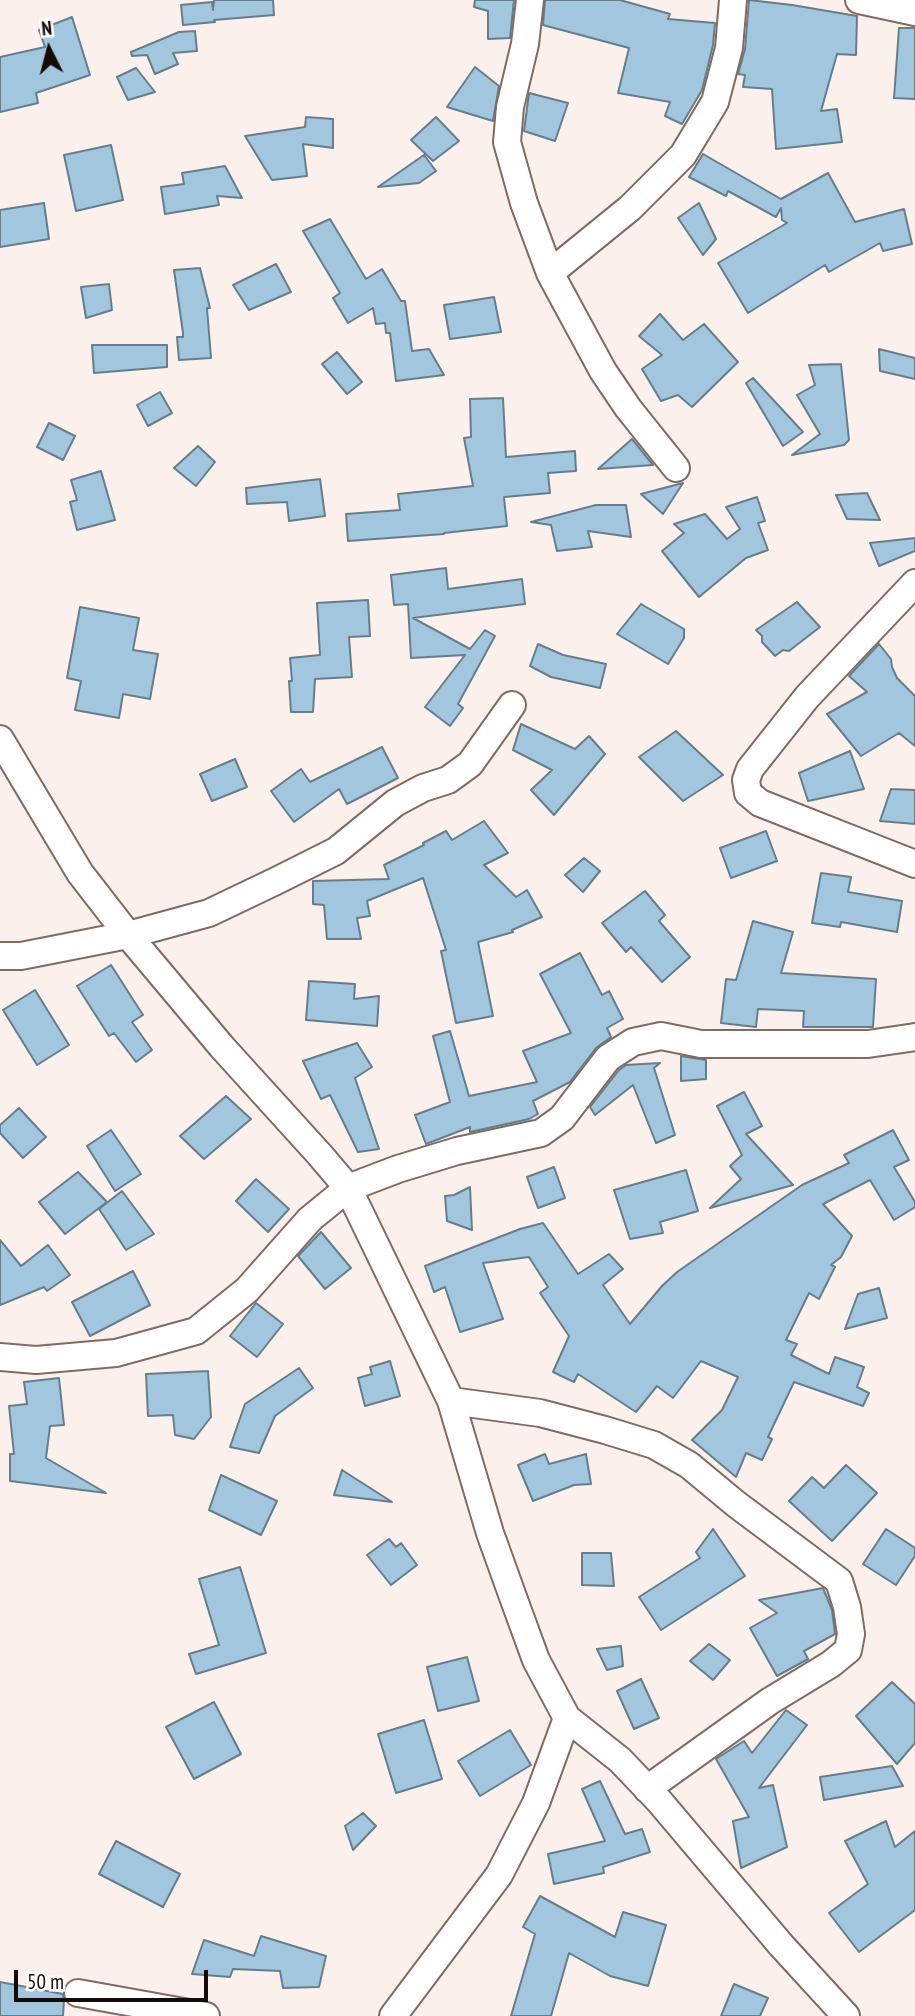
<!DOCTYPE html>
<style>
body{margin:0}
#map{position:relative;width:915px;height:2016px;overflow:hidden;background:#fcf0ec;font-family:"PT Sans Narrow",sans-serif}
canvas{display:block}
.north{position:absolute;left:14px;top:14px;width:70px;height:70px;-webkit-text-stroke:5px #fff;paint-order:stroke;rotate:354deg;font-size:19px;font-weight:700;line-height:28px;text-align:center;color:#140b08}
.north::after{content:'';display:block;margin:auto;width:24px;height:32px;background:#140b08;clip-path:polygon(50% 0,100% 100%,50% 72%,0 100%)}
.scale{position:absolute;left:14px;top:1970px;width:194px;height:32px;box-sizing:border-box;border:4px solid #140b08;border-top:0;padding-left:9px;font-size:21px;line-height:24px;white-space:nowrap;color:#140b08;-webkit-text-stroke:5px #fff;paint-order:stroke}
</style>
<div id="map">
<canvas width="915" height="2016"></canvas>
<div class="north">N</div>
<div class="scale">50 m</div>
</div>
<script>
const ctx = document.querySelector('canvas').getContext('2d');
ctx.lineJoin = 'round';
function fillPath(path, color) {
  ctx.fillStyle = color;
  ctx.fill(path, 'evenodd');
}
function toPath(rows) {
  const path = new Path2D();
  for (const r of rows) {
    path.moveTo(r[0], r[1]);
    for (let i = 2; i < r.length; i += 2) path.lineTo(r[i], r[i + 1]);
  }
  return path;
}
function stroke(path, color, width, dash) {
  ctx.strokeStyle = color;
  ctx.lineWidth = width;
  ctx.lineCap = dash ? 'butt' : 'round';
  ctx.setLineDash(dash || []);
  ctx.stroke(path);
}
const building = toPath([
 [214,0,273,0,274,15,214,20,215,22,183,25,181,5,212,2,213,10,214,0],
 [475,0,514,0,510,38,488,39,488,11,474,7,475,0],
 [545,0,620,0,670,14,668,19,715,23,713,45,702,90,682,124,665,116,670,102,618,93,629,48,543,25,545,0],
 [749,0,792,5,857,16,856,55,837,54,821,111,837,109,842,142,776,149,772,89,743,87,745,75,738,74,745,49,749,0],
 [72,17,90,75,36,93,38,103,0,112,0,57,45,47,39,30,72,17],
 [899,28,915,28,915,99,894,98,899,28],
 [195,31,197,51,173,53,178,64,155,74,147,55,132,56,131,52,179,32,195,31],
 [475,67,499,86,493,121,447,107,475,67],
 [136,68,155,92,128,100,117,77,136,68],
 [529,93,568,103,555,141,524,131,529,93],
 [306,117,333,119,333,148,303,144,307,176,272,180,245,136,305,127,306,117],
 [436,117,459,141,433,161,411,140,436,117],
 [111,145,123,200,76,211,64,155,111,145],
 [703,154,781,199,828,173,855,222,904,209,912,244,883,251,880,243,829,272,825,265,748,313,718,263,787,223,782,220,781,208,776,217,728,191,726,196,689,177,703,154],
 [424,155,436,171,419,183,378,187,424,155],
 [225,166,242,198,217,196,219,205,165,214,161,187,184,184,182,173,225,166],
 [44,203,49,239,0,247,0,210,44,203],
 [699,203,716,239,703,255,678,218,699,203],
 [330,219,366,279,382,269,401,301,405,301,412,351,429,349,444,375,396,381,390,333,386,333,385,323,376,324,373,308,348,323,333,298,340,293,303,231,330,219],
 [276,264,291,292,249,310,233,285,276,264],
 [200,268,210,308,207,308,211,358,179,360,177,337,183,337,183,333,174,270,200,268],
 [109,284,112,310,86,318,81,287,109,284],
 [494,297,501,332,450,339,444,305,494,297],
 [660,314,683,340,704,324,738,362,692,407,678,395,661,401,642,369,662,355,639,336,660,314],
 [92,345,167,345,167,367,94,373,92,345],
 [879,349,915,358,915,379,880,371,879,349],
 [337,352,362,382,347,394,322,364,337,352],
 [841,364,849,440,844,445,792,455,820,434,797,395,815,385,809,365,841,364],
 [753,378,803,432,783,446,746,383,753,378],
 [160,392,172,413,148,426,137,405,160,392],
 [503,398,506,457,575,451,576,471,548,473,550,493,504,497,507,526,444,533,444,534,348,541,346,514,400,510,398,494,473,486,464,438,471,437,470,399,503,398],
 [49,423,75,436,63,460,37,447,49,423],
 [632,439,653,465,598,469,632,439],
 [198,446,215,462,196,486,174,468,198,446],
 [101,471,115,520,77,530,70,502,77,500,71,480,101,471],
 [320,479,325,516,289,521,287,502,247,504,246,488,320,479],
 [683,483,663,514,641,494,683,483],
 [867,493,880,520,847,519,836,495,867,493],
 [757,497,765,521,758,523,768,550,746,558,699,597,662,551,684,533,674,524,705,514,727,539,740,529,726,507,757,497],
 [596,505,626,505,631,537,588,531,592,547,557,551,551,525,531,522,596,505],
 [915,538,915,551,879,566,870,543,915,538],
 [446,568,448,589,522,579,525,604,413,618,470,649,485,630,495,636,458,704,463,708,450,726,425,707,465,655,411,658,408,604,394,605,391,575,446,568],
 [368,600,370,636,349,637,352,677,315,679,313,712,291,712,289,681,292,681,290,658,320,655,317,603,368,600],
 [797,602,820,627,789,651,783,650,775,656,762,642,762,636,756,630,797,602],
 [641,604,684,629,684,638,668,664,617,634,641,604],
 [80,607,139,618,133,650,158,654,150,699,123,694,119,718,75,710,81,681,67,678,80,607],
 [538,644,563,655,606,664,600,688,551,677,530,666,538,644],
 [879,644,891,659,892,667,897,678,915,696,915,746,899,733,861,756,827,714,867,692,849,676,879,644],
 [521,724,575,749,589,736,605,754,554,815,531,790,552,770,513,750,521,724],
 [676,731,723,775,683,801,639,757,676,731],
 [382,747,398,778,347,804,339,789,294,822,271,791,301,769,310,782,382,747],
 [850,751,864,789,808,801,799,773,850,751],
 [235,759,247,787,212,801,200,774,235,759],
 [891,789,915,790,915,824,880,821,891,789],
 [484,821,508,853,484,865,516,897,527,890,542,917,512,930,513,932,478,942,493,1016,456,1023,441,951,446,950,423,878,367,901,370,916,357,918,361,939,327,939,324,905,313,904,313,881,389,879,384,865,424,845,423,843,446,831,452,840,484,821],
 [766,831,777,861,731,878,720,848,766,831],
 [584,858,600,871,583,892,565,875,584,858],
 [821,873,851,877,848,892,902,901,897,932,841,922,840,927,812,923,821,873],
 [645,891,665,915,659,921,690,957,662,982,631,947,626,952,602,923,645,891],
 [753,921,793,932,781,973,876,979,873,1027,803,1027,804,1011,758,1009,756,1027,721,1023,726,979,736,980,753,921],
 [580,953,602,995,609,991,623,1019,607,1028,611,1037,596,1048,570,1082,533,1101,538,1114,529,1119,470,1132,470,1127,426,1144,415,1115,450,1102,433,1036,450,1031,469,1096,537,1082,523,1051,571,1033,540,974,580,953],
 [111,965,143,1015,132,1022,152,1050,136,1062,114,1033,109,1036,77,986,111,965],
 [309,981,355,984,354,999,379,996,377,1026,306,1020,309,981],
 [35,990,69,1045,37,1065,3,1010,35,990],
 [357,1043,372,1067,355,1078,379,1149,358,1152,330,1095,321,1099,303,1061,357,1043],
 [681,1056,706,1060,706,1079,681,1081,681,1056],
 [660,1063,654,1068,675,1135,656,1143,633,1085,595,1115,590,1107,619,1070,626,1065,660,1063],
 [744,1092,762,1126,746,1134,793,1185,710,1208,741,1179,730,1166,742,1155,717,1106,744,1092],
 [226,1096,251,1119,204,1159,180,1136,226,1096],
 [19,1108,46,1137,23,1158,0,1133,0,1125,19,1108],
 [111,1130,141,1174,115,1191,87,1146,111,1130],
 [893,1130,909,1160,894,1167,915,1202,915,1207,894,1220,870,1180,823,1204,852,1236,841,1257,831,1265,835,1267,819,1299,809,1293,786,1340,797,1344,791,1355,829,1374,835,1357,864,1367,857,1387,869,1393,863,1406,794,1382,768,1437,772,1439,762,1460,746,1453,736,1477,692,1440,722,1410,738,1377,701,1361,673,1398,657,1386,636,1412,578,1374,574,1382,553,1372,569,1336,540,1293,548,1287,529,1257,483,1263,503,1319,460,1332,445,1287,434,1292,425,1266,520,1229,543,1223,578,1274,609,1254,623,1269,603,1285,630,1324,662,1286,677,1272,802,1185,849,1163,844,1155,893,1130],
 [554,1167,565,1198,538,1208,527,1177,554,1167],
 [686,1170,698,1211,660,1222,663,1233,630,1239,614,1190,686,1170],
 [78,1172,107,1202,65,1234,39,1202,78,1172],
 [256,1179,289,1209,268,1232,236,1201,256,1179],
 [470,1187,472,1230,447,1221,445,1196,454,1195,470,1187],
 [122,1191,154,1234,126,1250,99,1209,122,1191],
 [321,1232,351,1268,325,1289,298,1256,321,1232],
 [0,1240,21,1266,48,1245,70,1275,47,1291,44,1287,0,1305,0,1240],
 [133,1271,150,1305,90,1336,72,1302,133,1271],
 [879,1288,887,1318,845,1329,858,1294,879,1288],
 [256,1303,283,1324,257,1357,230,1336,256,1303],
 [390,1361,400,1396,365,1406,358,1378,372,1374,370,1367,390,1361],
 [299,1368,313,1388,275,1416,259,1453,230,1447,245,1404,299,1368],
 [208,1371,211,1417,194,1439,175,1435,173,1415,148,1416,146,1374,208,1371],
 [59,1378,64,1425,50,1426,46,1458,106,1493,10,1481,10,1454,14,1454,9,1406,27,1404,24,1382,59,1378],
 [545,1454,549,1464,586,1454,591,1484,574,1485,533,1501,518,1465,545,1454],
 [846,1465,877,1493,832,1541,789,1501,812,1477,824,1488,846,1465],
 [342,1470,392,1502,334,1495,342,1470],
 [221,1475,277,1501,261,1535,209,1510,221,1475],
 [713,1529,745,1576,661,1630,639,1597,700,1558,696,1552,713,1529],
 [886,1529,915,1548,915,1556,896,1585,863,1564,886,1529],
 [389,1539,396,1547,401,1543,417,1565,391,1585,367,1555,389,1539],
 [582,1553,611,1553,614,1586,582,1585,582,1553],
 [240,1567,266,1653,196,1674,189,1654,219,1645,199,1579,240,1567],
 [823,1588,832,1610,835,1634,804,1651,808,1659,777,1676,750,1628,777,1613,759,1600,823,1588],
 [709,1644,730,1660,713,1680,690,1661,709,1644],
 [621,1646,623,1666,607,1670,597,1649,621,1646],
 [467,1657,479,1701,438,1711,427,1667,467,1657],
 [641,1679,659,1718,634,1729,617,1691,641,1679],
 [892,1682,915,1704,915,1743,897,1764,856,1716,892,1682],
 [214,1702,241,1754,194,1779,166,1727,214,1702],
 [786,1710,807,1725,759,1788,773,1785,787,1847,741,1868,733,1821,749,1817,716,1759,744,1741,752,1753,786,1710],
 [424,1720,442,1779,396,1793,378,1734,424,1720],
 [510,1730,531,1765,480,1796,458,1761,510,1730],
 [892,1766,903,1786,824,1800,820,1777,892,1766],
 [600,1781,625,1834,642,1829,650,1852,603,1867,604,1873,554,1884,548,1854,605,1841,582,1789,600,1781],
 [363,1813,376,1826,353,1850,345,1826,363,1813],
 [886,1821,895,1847,915,1831,915,1910,859,1952,829,1913,868,1884,845,1841,886,1821],
 [116,1841,180,1874,163,1907,99,1874,116,1841],
 [540,1896,615,1937,623,1912,666,1925,648,1986,610,1976,569,1953,551,2016,511,2016,535,1934,523,1927,540,1896],
 [261,1936,326,1956,319,1987,283,1988,280,1971,233,1969,230,1977,192,1974,204,1940,254,1956,261,1936],
 [0,1982,63,1994,64,2000,63,2016,0,2016,0,1982],
 [734,1984,768,1998,760,2016,721,2016,734,1984]
]);
fillPath(building, '#a1c6dd');
stroke(building, '#667e8c', 2);
const minor = toPath([
 [530,0,525,44,510,107,507,142,524,203,550,273,603,371,628,408,676,468],
 [859,0,915,12],
 [550,273,630,208,683,155,715,102,729,48,733,0],
 [915,583,807,697,750,769,746,780,748,793,760,803,915,864],
 [0,739,80,873,128,935,222,1047,320,1155,348,1188,451,1401,490,1533,513,1597,536,1660,567,1718,620,1760,660,1802,781,1945,846,2016],
 [0,956,21,956,128,935,209,913,276,881,336,851,395,803,423,788,448,780,470,764,512,705],
 [0,1357,36,1360,116,1353,196,1331,247,1290,310,1219,348,1188,398,1169,457,1151,541,1133,562,1118,608,1058,633,1042,661,1036,701,1044,868,1044,915,1037],
 [451,1401,540,1413,605,1430,654,1445,689,1465,736,1504,839,1581,847,1607,851,1634,848,1650,831,1664,770,1701,647,1789],
 [78,1993,206,2016],
 [393,2016,499,1875,536,1803,567,1718]
]);
stroke(minor, '#836a61', 30);
stroke(minor, '#fff', 26);
</script>
